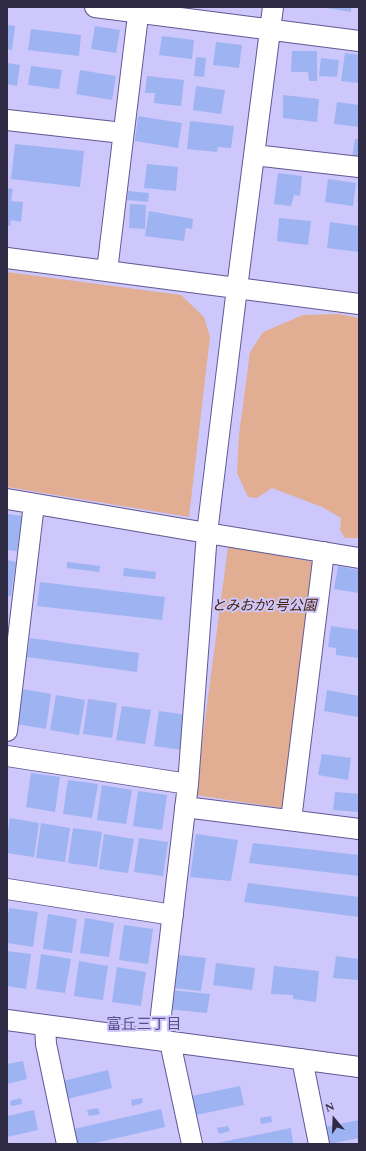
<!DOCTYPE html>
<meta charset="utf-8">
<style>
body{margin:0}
#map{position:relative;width:366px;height:1151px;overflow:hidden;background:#cdc7fc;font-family:Spectral,serif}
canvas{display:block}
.frame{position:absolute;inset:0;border:8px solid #2f2b45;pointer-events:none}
.north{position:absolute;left:314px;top:1099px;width:40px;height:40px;-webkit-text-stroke:3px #cdc7fc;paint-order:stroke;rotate:341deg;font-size:11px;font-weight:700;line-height:16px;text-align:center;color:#2f2b45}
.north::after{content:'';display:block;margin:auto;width:14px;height:18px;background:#2f2b45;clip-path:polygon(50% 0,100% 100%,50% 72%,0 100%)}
</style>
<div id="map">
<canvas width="366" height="1151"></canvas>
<div class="frame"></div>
<div class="north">N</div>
</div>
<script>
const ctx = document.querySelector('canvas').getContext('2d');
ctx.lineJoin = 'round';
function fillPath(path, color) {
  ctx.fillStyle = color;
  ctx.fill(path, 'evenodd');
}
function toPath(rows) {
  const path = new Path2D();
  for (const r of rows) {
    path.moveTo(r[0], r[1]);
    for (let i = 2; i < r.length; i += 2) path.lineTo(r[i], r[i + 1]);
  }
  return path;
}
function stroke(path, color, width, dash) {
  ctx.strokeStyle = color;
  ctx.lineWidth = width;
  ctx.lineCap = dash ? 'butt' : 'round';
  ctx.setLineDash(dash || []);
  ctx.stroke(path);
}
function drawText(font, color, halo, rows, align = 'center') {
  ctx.font = font + ' Spectral,"Noto Sans JP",serif';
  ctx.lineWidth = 4;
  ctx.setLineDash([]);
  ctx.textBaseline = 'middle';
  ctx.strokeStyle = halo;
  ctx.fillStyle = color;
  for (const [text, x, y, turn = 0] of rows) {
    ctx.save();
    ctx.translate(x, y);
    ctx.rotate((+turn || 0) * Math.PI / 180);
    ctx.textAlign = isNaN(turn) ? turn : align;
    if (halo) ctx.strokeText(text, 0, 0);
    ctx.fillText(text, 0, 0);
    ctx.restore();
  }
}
fillPath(toPath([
 [7,272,181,295,204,317,210,337,189,517,7,487],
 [339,314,359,318,359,538,345,538,340,530,341,518,322,507,272,488,257,498,248,497,237,473,239,435,250,352,263,332,303,315],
 [228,547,315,562,282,808,195,795]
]), '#e1ae93');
fillPath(toPath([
 [320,7,351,7,351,12],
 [7,25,15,26,12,50,7,49],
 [95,26,120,30,116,53,91,49],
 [31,29,81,35,79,56,28,50],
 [162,36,194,40,192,59,159,55],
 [216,42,242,45,239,68,213,65],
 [292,51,317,51,317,81,309,81,308,72,291,72],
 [345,53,359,55,359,83,341,81],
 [196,57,206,58,204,77,194,76],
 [321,58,339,60,337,77,319,76],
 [7,63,20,65,17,86,7,84],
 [31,66,62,70,59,89,28,85],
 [80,70,116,76,112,100,76,94],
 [147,76,184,80,181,106,154,103,155,93,145,93],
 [196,86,225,90,221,114,193,110],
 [283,95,319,99,317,122,283,118],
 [337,102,359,105,359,127,334,124],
 [138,116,182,123,178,148,135,141],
 [190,121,234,126,231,148,218,147,217,152,187,149],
 [355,139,359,139,359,158,352,157],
 [15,144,84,151,80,187,11,179],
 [147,164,178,167,176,191,144,188],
 [278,173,302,176,300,196,294,195,291,206,274,204],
 [328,179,356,183,353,206,325,202],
 [7,188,13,189,11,201,23,202,21,222,11,220,10,226,7,226],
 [128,191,149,193,148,202,127,200],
 [130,204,146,205,145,229,129,228],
 [149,211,193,219,192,229,186,228,184,241,145,236],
 [279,218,311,221,308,245,277,241],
 [330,222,359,226,359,252,327,248],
 [7,514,22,516,17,551,7,550],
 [7,560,16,562,11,596,7,596],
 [67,562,100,566,99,572,67,568],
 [338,566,359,570,359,593,334,589],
 [124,568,156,572,155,579,123,576],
 [40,582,165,597,162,620,37,606],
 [331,626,359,630,359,658,336,655,336,648,328,647],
 [30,638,139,653,137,672,27,657],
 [22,689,51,694,46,729,17,724],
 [327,690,359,696,358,717,324,711],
 [56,695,85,700,79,735,50,730],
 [88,699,117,703,112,738,83,734],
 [122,706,151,710,145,744,116,740],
 [159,711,188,715,183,750,154,746],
 [322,754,351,758,348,780,318,775],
 [31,773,60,777,55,812,26,807],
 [68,780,98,784,92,818,63,814],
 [102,785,132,790,126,824,97,820],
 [138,791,167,795,162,830,133,826],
 [335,792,359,794,359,812,333,810],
 [10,818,39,823,34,857,7,853,7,837],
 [41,823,70,828,65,862,36,858],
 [73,828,102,832,97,867,68,863],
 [104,834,134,839,128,873,99,869],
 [196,834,238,840,231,881,190,877],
 [139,838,168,842,163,876,134,872],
 [253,843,359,855,359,876,249,863],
 [248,883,359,897,359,917,244,902],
 [9,908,38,912,33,947,7,943,7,923],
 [48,914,77,919,72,953,43,949],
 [85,918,114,923,109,957,80,953],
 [124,925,153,929,148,964,119,960],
 [7,951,31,954,26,989,7,986],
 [41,954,71,959,65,993,36,989],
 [179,955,206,958,201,991,173,988],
 [336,956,359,959,359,980,333,978],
 [79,961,108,966,103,1000,74,996],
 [216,963,255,968,252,990,213,985],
 [274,966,319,971,316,1002,293,999,293,995,271,994],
 [117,967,146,972,141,1006,112,1002],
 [170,990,210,994,207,1013,167,1009],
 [23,1061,27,1079,7,1084,7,1064],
 [108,1070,112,1088,67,1099,63,1081],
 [240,1086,244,1105,196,1115,192,1096],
 [21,1098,22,1104,11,1106,10,1101],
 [142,1098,143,1103,132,1106,131,1100],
 [98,1108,100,1114,89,1116,87,1110],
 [161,1109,165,1127,91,1144,77,1144,74,1129],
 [34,1110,38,1130,7,1137,7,1116],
 [271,1116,272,1122,261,1124,260,1118],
 [359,1120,359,1138,329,1144,325,1127],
 [228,1126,230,1131,219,1134,217,1128],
 [291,1128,293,1144,217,1144,217,1143]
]), '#9eb3f1');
const minor = toPath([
 [95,7,359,41],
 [7,120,123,133],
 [254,155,359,167],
 [7,258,359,304],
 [107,271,139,7],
 [7,499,207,533,359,558],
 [7,731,34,504],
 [7,756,188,784],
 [185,807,359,829],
 [291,820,324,552],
 [7,889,173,915],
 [7,1020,359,1067],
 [45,1025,46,1044,67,1144],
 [158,1040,188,784,207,533,237,288,273,7],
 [170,1042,192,1144],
 [302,1059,319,1144]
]);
stroke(minor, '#615893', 22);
stroke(minor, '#fff', 20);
drawText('italic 14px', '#462007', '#cdc7fc', [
 ["とみおか2号公園",264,607]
]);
drawText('15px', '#574e88', '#cdc7fc', [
 ["富丘三丁目",144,1026]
]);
</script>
